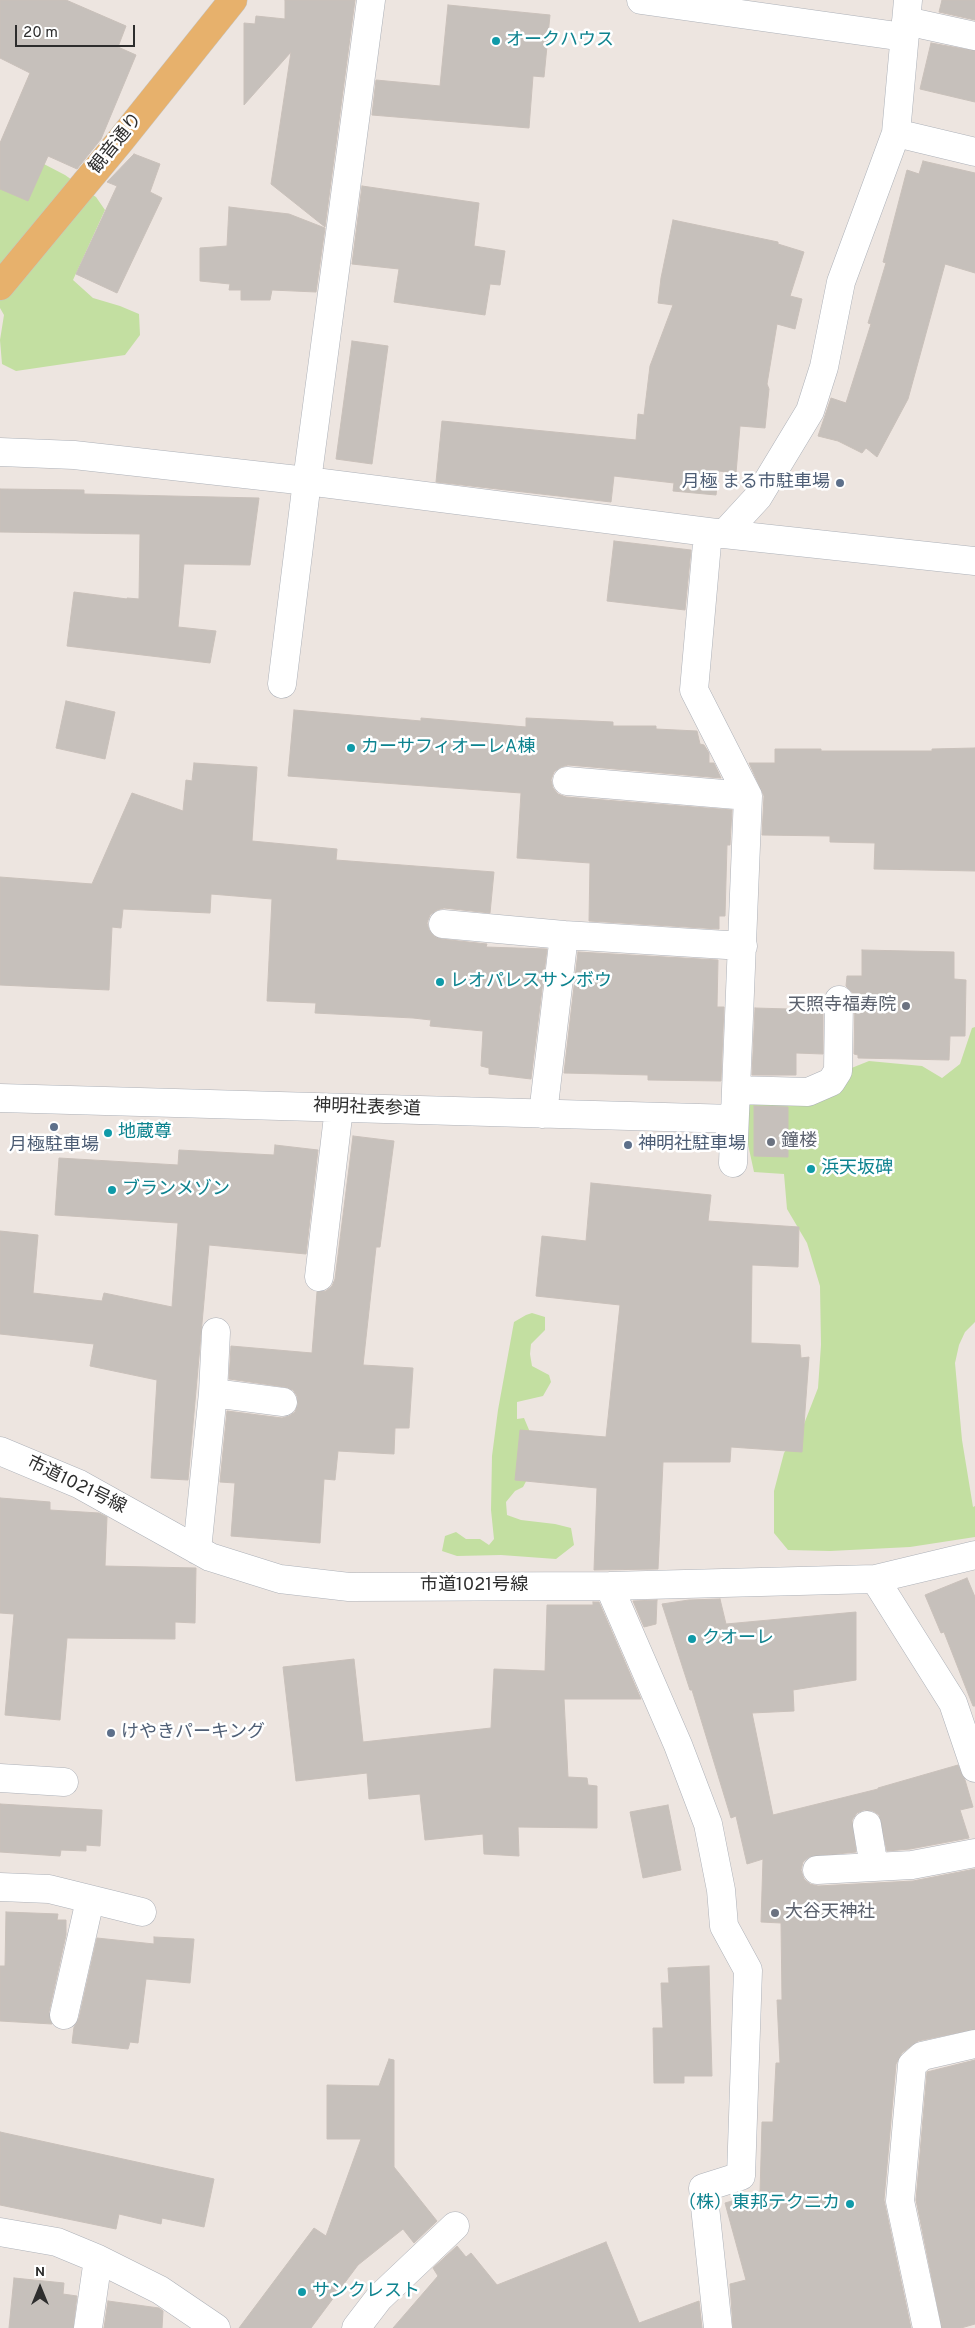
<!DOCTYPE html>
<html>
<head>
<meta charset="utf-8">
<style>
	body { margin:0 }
	#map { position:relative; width:975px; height:2328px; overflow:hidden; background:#ede5e0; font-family:Overpass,sans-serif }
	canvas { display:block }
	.north { position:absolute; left:15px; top:2263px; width:50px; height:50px; -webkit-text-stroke:4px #fff; paint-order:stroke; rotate:0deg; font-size:14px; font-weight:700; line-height:20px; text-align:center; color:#2d2d2d }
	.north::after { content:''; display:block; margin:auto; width:18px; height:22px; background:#2d2d2d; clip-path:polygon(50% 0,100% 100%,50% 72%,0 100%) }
	.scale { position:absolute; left:15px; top:25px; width:120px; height:22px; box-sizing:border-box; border:2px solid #2d2d2d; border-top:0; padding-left:6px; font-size:15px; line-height:18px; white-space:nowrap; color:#2d2d2d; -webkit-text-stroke:4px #fff; paint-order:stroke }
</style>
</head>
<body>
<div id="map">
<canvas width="975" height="2328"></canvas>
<div class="north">N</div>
<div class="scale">20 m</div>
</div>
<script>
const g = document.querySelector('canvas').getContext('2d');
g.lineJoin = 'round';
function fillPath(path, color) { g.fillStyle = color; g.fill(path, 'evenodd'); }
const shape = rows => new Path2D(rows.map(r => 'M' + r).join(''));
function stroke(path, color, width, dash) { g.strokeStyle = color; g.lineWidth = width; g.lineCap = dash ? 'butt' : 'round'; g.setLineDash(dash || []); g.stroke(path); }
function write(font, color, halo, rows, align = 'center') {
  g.font = font + ' Overpass,"Noto Sans JP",sans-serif'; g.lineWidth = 5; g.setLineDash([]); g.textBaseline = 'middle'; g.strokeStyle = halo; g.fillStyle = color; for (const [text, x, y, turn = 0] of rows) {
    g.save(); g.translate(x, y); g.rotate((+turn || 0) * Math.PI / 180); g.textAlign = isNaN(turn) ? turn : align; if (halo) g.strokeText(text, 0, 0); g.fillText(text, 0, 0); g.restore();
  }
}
fillPath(shape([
	[40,162,65,175,96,197,105,210,73,280,93,298,120,306,139,314,140,335,125,355,16,371,2,364,0,340,4,315,0,308,0,179],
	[975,1027,975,1322,965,1332,959,1345,955,1363,962,1440,973,1507,975,1506,975,1537,910,1547,830,1551,788,1550,774,1533,774,1491,784,1453,804,1424,818,1388,821,1345,820,1286,807,1243,787,1209,784,1174,754,1172,743,1121,744,1105,786,1105,844,1071,869,1061,922,1066,942,1078,960,1064,972,1028],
	[532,1313,545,1317,545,1330,531,1344,530,1354,532,1366,549,1375,551,1382,543,1396,517,1402,517,1419,524,1418,532,1437,530,1474,523,1487,515,1491,506,1502,507,1515,521,1520,555,1524,571,1528,574,1545,556,1559,501,1555,457,1556,442,1551,445,1536,456,1532,466,1539,480,1539,489,1545,494,1539,491,1510,492,1456,498,1410,514,1322,526,1315]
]), '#c3dfa1');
const building = shape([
	[0,0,66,0,126,26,118,47,136,55,101,139,77,169,48,156,28,201,0,189,0,143,30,73,0,58,0,0],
	[285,0,355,0,325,227,271,184,291,52,244,105,244,23,255,24,256,16,285,19,285,0],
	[942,0,975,0,975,20,939,12,942,0],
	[448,5,550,15,544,77,533,76,529,128,372,115,376,80,440,86,448,5],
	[931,43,975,51,975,102,920,89,931,43],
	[134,154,160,164,150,192,162,198,117,293,76,274,117,186,107,182,134,154],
	[923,161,975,173,975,273,945,264,908,399,877,457,866,448,862,453,838,441,818,436,831,398,846,403,871,324,868,323,886,263,883,262,907,170,919,174,923,161],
	[362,186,479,203,474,246,505,251,500,285,490,284,485,315,394,302,399,269,352,264,362,186],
	[229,207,289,214,325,228,316,292,272,290,270,300,241,300,241,290,229,290,230,284,200,281,200,248,227,246,229,207],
	[673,220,778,242,778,244,804,252,790,296,802,299,795,329,777,324,767,384,769,389,765,428,740,426,736,473,719,471,716,495,673,491,674,483,614,476,611,502,436,482,442,421,636,440,638,414,644,415,650,366,673,305,658,303,661,278,673,220],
	[352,341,388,346,372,464,336,459,352,341],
	[0,489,84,490,84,494,259,498,250,565,184,564,178,627,216,631,210,663,67,646,74,592,127,599,127,598,139,599,140,534,0,532,0,489],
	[614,541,691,550,685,610,607,601,614,541],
	[66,701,115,712,105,759,56,748,66,701],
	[294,710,421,721,421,718,526,727,526,718,613,722,613,726,656,726,656,729,697,731,700,744,704,745,709,753,709,763,714,763,721,778,568,765,561,767,554,772,551,780,553,788,558,794,566,797,732,810,730,845,727,845,725,916,719,916,719,929,589,921,590,863,517,858,521,793,288,776,294,710],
	[975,748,975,871,874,869,875,843,830,842,830,836,762,835,764,796,749,763,775,763,775,749,821,749,821,751,932,751,932,749,975,748],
	[194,763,257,767,252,841,337,849,336,860,494,872,490,913,444,908,437,910,430,915,427,923,429,930,434,936,441,939,487,944,486,947,547,949,531,1079,489,1074,489,1068,481,1066,483,1031,430,1026,431,1020,413,1018,315,1013,316,1003,267,1001,272,899,211,894,210,913,123,909,121,928,112,927,109,990,0,985,0,877,92,884,132,793,183,811,186,780,192,781,194,763],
	[862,950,954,952,954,979,966,980,965,1036,950,1036,949,1060,858,1058,858,1055,854,1054,855,1000,852,992,846,986,847,976,862,976,862,950],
	[578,952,718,960,717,1007,724,1007,721,1081,648,1080,648,1075,564,1073,578,952],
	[755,1008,823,1010,823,1054,796,1053,796,1075,752,1075,755,1008],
	[754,1106,788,1107,788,1157,754,1156,754,1106],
	[353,1136,394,1141,380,1247,376,1247,363,1365,413,1368,409,1428,395,1428,394,1454,338,1451,335,1480,324,1479,320,1543,231,1536,235,1483,220,1482,227,1411,282,1418,289,1416,295,1412,298,1404,297,1396,293,1390,285,1387,229,1379,231,1346,312,1353,317,1292,326,1291,332,1286,335,1279,353,1136],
	[275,1145,318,1150,306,1254,209,1245,188,1480,151,1478,157,1380,90,1366,94,1344,0,1334,0,1231,38,1235,33,1293,102,1301,104,1293,172,1307,178,1223,55,1215,59,1158,178,1165,179,1150,274,1155,275,1145],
	[591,1183,711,1195,708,1221,799,1227,798,1267,752,1265,751,1343,800,1345,801,1358,809,1357,802,1452,731,1447,730,1462,663,1462,658,1569,594,1570,597,1488,515,1480,520,1430,606,1437,620,1305,536,1296,542,1236,586,1241,591,1183],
	[0,1498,50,1502,50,1510,99,1513,107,1517,105,1566,196,1568,195,1623,175,1622,175,1639,67,1638,60,1720,5,1715,14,1614,0,1613,0,1498],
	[967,1578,975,1597,975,1706,973,1706,944,1632,941,1633,925,1595,967,1578],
	[720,1599,726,1624,856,1612,856,1680,793,1690,794,1711,752,1713,773,1815,878,1789,878,1788,958,1765,965,1780,973,1807,960,1810,969,1838,910,1849,887,1851,879,1815,873,1811,864,1810,857,1813,852,1820,856,1852,809,1857,803,1862,801,1870,804,1879,810,1884,818,1886,913,1881,975,1869,975,2029,918,2041,902,2053,896,2064,884,2200,911,2328,733,2328,730,2284,746,2280,725,2203,760,2193,762,2122,773,2122,776,2063,780,2063,777,2000,782,2000,781,1923,761,1922,763,1859,747,1864,736,1816,731,1818,692,1690,690,1690,662,1604,689,1600,720,1599],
	[657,1600,656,1624,644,1627,633,1601,657,1600],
	[593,1602,599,1602,641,1699,564,1699,568,1777,587,1778,588,1785,597,1786,597,1828,518,1827,519,1856,484,1854,483,1834,425,1840,420,1794,369,1799,367,1773,296,1781,283,1667,354,1659,363,1742,491,1728,494,1669,545,1671,547,1605,593,1605,593,1602],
	[0,1804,102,1810,100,1846,86,1845,86,1851,61,1850,60,1856,0,1852,0,1804],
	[668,1805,681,1870,643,1878,630,1812,668,1805],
	[6,1912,58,1914,57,1920,66,1920,66,1935,49,2012,52,2024,0,2021,0,1966,5,1966,6,1912],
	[154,1937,194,1939,190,1983,146,1979,138,2043,130,2042,128,2049,72,2043,74,2027,79,2018,97,1938,154,1944,154,1937],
	[709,1966,712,2076,684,2076,684,2083,654,2083,653,2028,663,2028,661,1983,669,1983,668,1968,709,1966],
	[389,2059,394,2060,394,2167,437,2221,414,2243,403,2229,358,2265,311,2328,239,2328,314,2228,326,2236,361,2139,327,2139,327,2085,379,2086,389,2059],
	[975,2060,975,2324,961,2328,942,2328,916,2200,927,2072,975,2060],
	[0,2132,214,2179,204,2227,162,2218,161,2224,119,2214,116,2229,0,2205,0,2132],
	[606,2242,639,2323,699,2301,702,2328,393,2328,438,2276,433,2268,457,2246,466,2257,471,2253,497,2285,606,2242],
	[14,2278,64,2283,63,2294,77,2296,73,2328,9,2328,14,2278],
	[108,2301,159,2308,163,2311,162,2328,104,2328,108,2301]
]);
fillPath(building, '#c6c0bb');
stroke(building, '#c9c0ba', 1);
const minor = shape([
	[641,0,904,37],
	[906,21,975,36],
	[896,133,975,152],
	[0,452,74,455,307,481,724,534,975,561],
	[708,532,694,690,748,796,733,1163],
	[724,534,758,497,810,411,824,367,841,282,896,133,908,0],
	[282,684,307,481,371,0],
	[567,781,748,796],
	[443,924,564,935],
	[736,1090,808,1092,831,1082,838,1071,839,1000],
	[0,1098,734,1119],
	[543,1114,564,935,743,946],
	[319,1277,339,1108],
	[213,1393,283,1402],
	[0,1451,79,1484,210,1557,280,1579,349,1587,609,1586,875,1579,975,1555],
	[197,1550,213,1393,216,1332],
	[875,1579,953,1703,975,1768],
	[609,1586,678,1745,708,1824,721,1890,724,1926,748,1970,741,2176,703,2188,718,2328],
	[0,1778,64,1782],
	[867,1825,874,1867],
	[817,1870,912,1865,975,1853],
	[0,1887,49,1889,142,1912],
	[64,2015,90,1900],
	[0,2232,57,2242,98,2259,160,2290,216,2328],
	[88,2328,98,2259],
	[356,2328,379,2298,455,2226],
	[927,2328,900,2201,912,2065,922,2056,975,2044]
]);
const major = shape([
	[0,286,121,140,233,0]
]);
stroke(minor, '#adb1b8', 29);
stroke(major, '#c4c4c4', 29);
stroke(minor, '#fff', 28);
stroke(major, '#e7b16c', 28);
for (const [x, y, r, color] of [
	[496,41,5,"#0f9aa8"],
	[840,483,5,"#5c6f8a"],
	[351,748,5,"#0f9aa8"],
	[440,982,5,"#0f9aa8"],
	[906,1006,5,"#6b7280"],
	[54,1127,5,"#5c6f8a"],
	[108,1133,5,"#0f9aa8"],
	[771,1142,5,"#6b7280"],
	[628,1145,5,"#5c6f8a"],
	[811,1169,5,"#0f9aa8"],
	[112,1190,5,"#0f9aa8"],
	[692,1639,5,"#0f9aa8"],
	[111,1733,5,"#5c6f8a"],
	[775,1913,5,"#6b7280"],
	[850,2204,5,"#0f9aa8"],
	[302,2292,5,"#0f9aa8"]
]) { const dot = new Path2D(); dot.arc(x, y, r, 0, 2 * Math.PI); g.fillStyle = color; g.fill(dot); stroke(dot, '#fff', 2); }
write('18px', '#0d838f', '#fff', [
	["オークハウス",506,41],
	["カーサフィオーレA棟",361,748],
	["レオパレスサンボウ",450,982],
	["地蔵尊",118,1133],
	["浜天坂碑",821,1169],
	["ブランメゾン",122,1190],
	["クオーレ",702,1639],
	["（株）東邦テクニカ",840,2204,"right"],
	["サンクレスト",312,2292]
], 'left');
write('18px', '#2d2d2d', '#fff', [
	["観音通り",117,144,-51],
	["神明社表参道",367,1109,2],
	["市道1021号線",76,1486,26],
	["市道1021号線",474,1586]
]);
write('18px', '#4e5e75', '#fff', [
	["月極 まる市駐車場",830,483,"right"],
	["神明社駐車場",638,1145],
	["月極駐車場",54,1146,"center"],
	["けやきパーキング",121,1733]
], 'left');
write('18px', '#5b616d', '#fff', [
	["天照寺福寿院",896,1006,"right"],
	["鐘楼",781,1142],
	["大谷天神社",785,1913]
], 'left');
</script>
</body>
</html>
